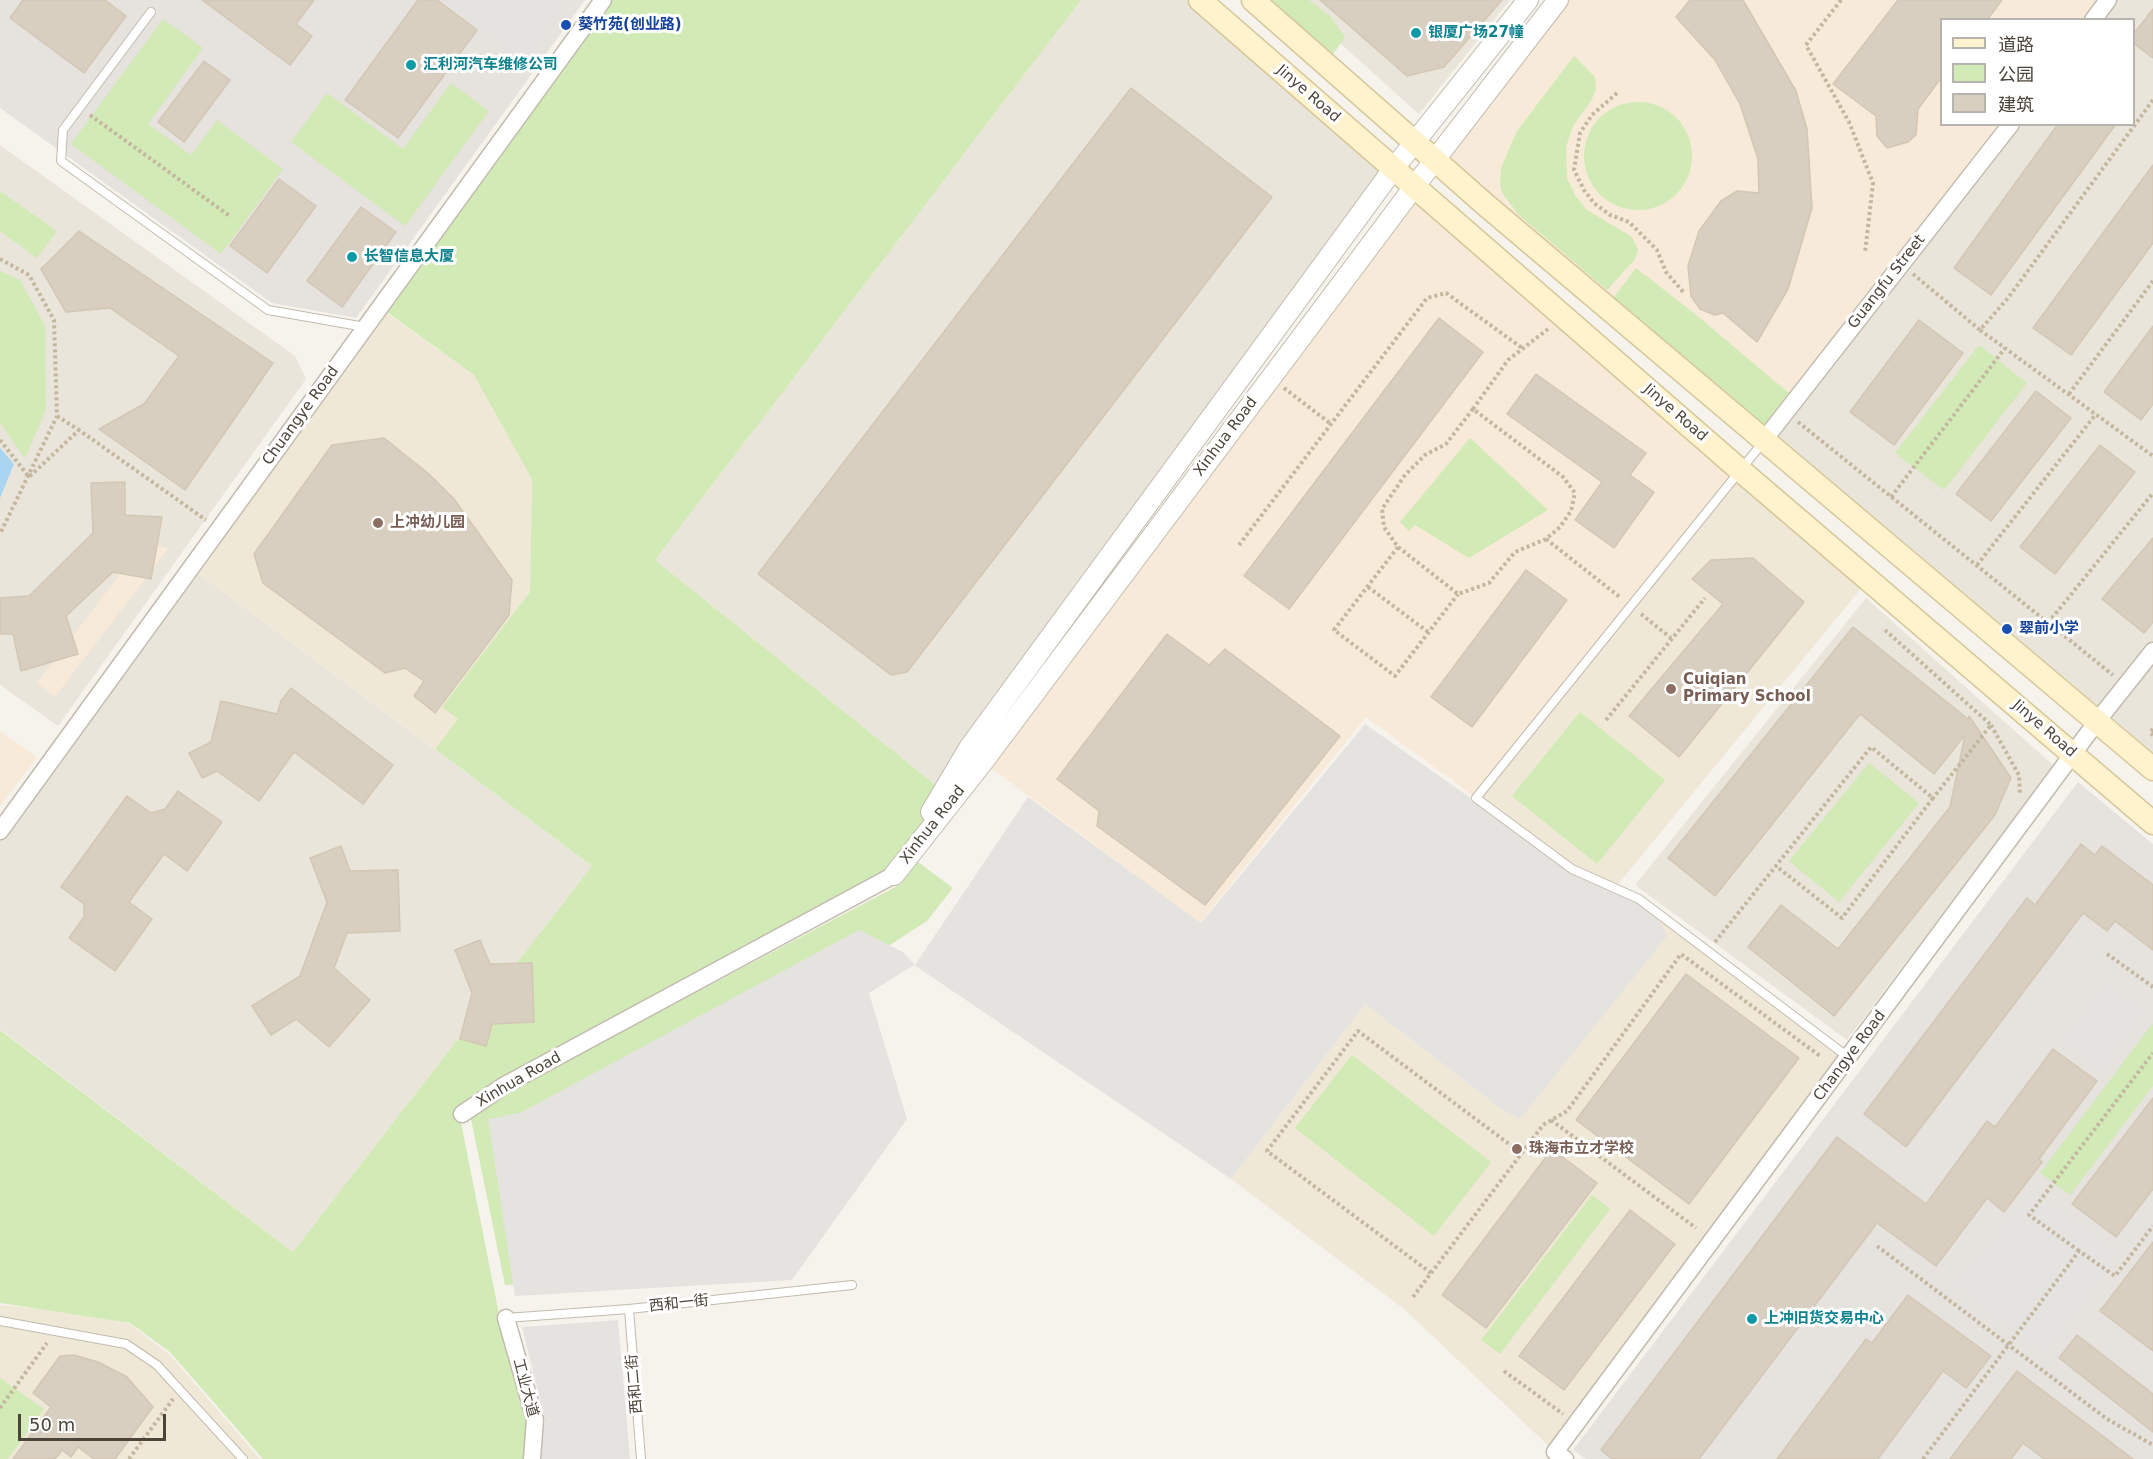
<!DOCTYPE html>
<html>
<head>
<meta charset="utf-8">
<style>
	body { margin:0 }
	#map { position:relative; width:2153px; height:1459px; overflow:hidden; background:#f6f3ec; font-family:"DejaVu Sans","Noto Sans SC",sans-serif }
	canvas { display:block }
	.legend { position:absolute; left:1940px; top:18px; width:195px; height:108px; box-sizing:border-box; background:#fff; border:2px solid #b7b4b0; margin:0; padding:8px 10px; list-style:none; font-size:18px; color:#4b4439 }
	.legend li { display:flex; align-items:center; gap:12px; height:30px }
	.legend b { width:30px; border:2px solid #b7b4b0 }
	.scale { position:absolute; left:18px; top:1414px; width:148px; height:27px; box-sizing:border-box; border:3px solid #4b4439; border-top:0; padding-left:8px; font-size:18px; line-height:21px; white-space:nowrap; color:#4b4439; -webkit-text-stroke:4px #fff; paint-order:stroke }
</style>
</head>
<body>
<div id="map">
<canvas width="2153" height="1459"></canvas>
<ul class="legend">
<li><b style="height:8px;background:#fff3cd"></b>道路</li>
<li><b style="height:16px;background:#d2eab5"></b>公园</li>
<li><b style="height:16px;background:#d8cfc1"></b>建筑</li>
</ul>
<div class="scale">50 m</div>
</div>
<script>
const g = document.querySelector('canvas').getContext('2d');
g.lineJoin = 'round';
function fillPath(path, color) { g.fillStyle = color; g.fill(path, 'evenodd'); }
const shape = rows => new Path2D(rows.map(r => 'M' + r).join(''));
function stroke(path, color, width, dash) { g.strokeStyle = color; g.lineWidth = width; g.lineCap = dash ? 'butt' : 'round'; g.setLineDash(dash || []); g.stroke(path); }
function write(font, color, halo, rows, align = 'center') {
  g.font = font + ' "DejaVu Sans","Noto Sans SC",sans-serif'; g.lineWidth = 6; g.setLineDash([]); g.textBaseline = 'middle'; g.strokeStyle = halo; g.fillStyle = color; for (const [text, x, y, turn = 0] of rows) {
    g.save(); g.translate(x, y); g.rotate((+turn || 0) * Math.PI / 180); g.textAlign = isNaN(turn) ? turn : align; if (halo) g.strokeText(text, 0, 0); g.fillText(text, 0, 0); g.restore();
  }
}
fillPath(shape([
	[1081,0,1199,0,1394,169,943,791,655,560],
	[1292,0,1510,0,1419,114],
	[2108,0,2153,0,2153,769,1764,440,2011,125,2134,124,2134,20,2093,19],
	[0,145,295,356,306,379,58,726,0,685],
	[191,568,592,866,293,1252,0,1029,0,832],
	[1866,598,2054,766,1847,1040,1635,885]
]), '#eae5da');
fillPath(shape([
	[1561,0,2106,0,2091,19,1942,20,1942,124,2009,125,1764,440,1436,160],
	[1414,187,1740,471,1475,797,1366,717,1200,923,983,762],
	[145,541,168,549,55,697,37,683],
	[0,731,37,757,0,806]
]), '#f7ead8');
fillPath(shape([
	[0,0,585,0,356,318,272,303,0,108],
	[2078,782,2153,844,2153,1459,1586,1459,1573,1450]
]), '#e6e2dd');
fillPath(shape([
	[380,308,474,375,532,478,530,592,443,706,458,719,435,749,191,568],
	[1740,471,1868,580,1615,888,1572,868,1476,798],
	[1639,899,1848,1058,1555,1452,1404,1309,1231,1179,1365,1004,1500,1108],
	[0,1305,77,1313,130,1324,170,1355,260,1459,0,1459]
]), '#efe8d6');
fillPath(shape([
	[604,0,1081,0,655,560,943,791,894,875,459,1113,500,1319,528,1419,525,1459,263,1459,170,1352,130,1323,0,1303,0,1030,293,1252,592,866,435,749,458,719,442,707,530,592,532,479,474,375,380,307],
	[1268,0,1309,0,1330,16,1345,37,1331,57],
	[163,19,203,48,148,124,191,155,217,120,283,169,221,254,71,144],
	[1574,56,1595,77,1596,89,1591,101,1573,126,1566,147,1567,178,1575,195,1587,210,1632,237,1638,250,1635,259,1607,290,1519,215,1502,193,1500,183,1501,168,1517,131],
	[451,83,489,111,405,226,291,142,327,93,403,149],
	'1584 156a54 54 0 1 1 108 0a54 54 0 1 1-108 0Z',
	[0,191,57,231,37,258,0,231],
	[1636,268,1694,313,1791,395,1761,428,1611,301],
	[0,271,20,280,45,326,46,409,25,458,0,423],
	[1979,345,2027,383,1944,490,1895,453],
	[1470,438,1548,510,1469,558,1415,525,1409,531,1400,522],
	[1580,712,1665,780,1597,864,1512,796],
	[1869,763,1919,803,1839,902,1789,861],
	[918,862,953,888,927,921,870,958,544,1282,505,1285,471,1119,506,1093,901,884],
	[2153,1023,2153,1086,2070,1195,2040,1173],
	[1352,1055,1491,1162,1434,1236,1295,1128],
	[1592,1195,1610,1209,1500,1354,1481,1340],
	[0,1378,44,1409,8,1459,0,1459]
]), '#d2eab5');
fillPath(shape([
	[442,0,569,0,524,61],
	[1365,724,1572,869,1639,899,1661,924,1667,936,1520,1119,1500,1108,1365,1004,1231,1179,914,965,869,993,907,1119,792,1280,515,1296,488,1119,520,1113,859,930,903,952,915,965,1028,797,1201,923],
	[2106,981,2147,1012,2102,1073,2061,1042],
	[2036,1190,2122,1253,2045,1356,1951,1284],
	[618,1320,630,1459,541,1459,545,1420,522,1327]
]), '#e5e3e0');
fillPath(shape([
	[0,448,14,464,0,498]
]), '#a9d4f2');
const building = shape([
	[23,0,105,0,126,16,84,73,10,18,23,0],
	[202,0,314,0,296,24,312,36,290,65,202,0],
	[418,0,437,0,477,30,398,138,345,100,418,0],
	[1320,0,1502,0,1444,67,1407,76,1320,0],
	[1690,0,1743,0,1796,91,1807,129,1812,208,1788,289,1757,342,1723,313,1715,315,1700,309,1691,296,1688,266,1699,231,1721,201,1737,191,1759,193,1758,159,1740,104,1715,60,1676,17,1690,0],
	[1898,0,2002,0,1987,20,1941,20,1941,78,1918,109,1916,135,1908,142,1887,148,1877,136,1876,116,1833,84,1898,0],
	[2153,9,2153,58,2133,43,2133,35,2153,9],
	[204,61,230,80,184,142,158,122,204,61],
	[1131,88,1272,197,907,672,891,675,758,574,1131,88],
	[2058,124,2116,124,1991,295,1954,268,2058,124],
	[2153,165,2153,243,2071,355,2033,328,2153,165],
	[279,179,316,206,267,273,230,246,279,179],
	[361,207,396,232,342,307,307,281,361,207],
	[79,231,273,363,185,490,99,429,144,404,179,356,110,308,66,312,41,269,79,231],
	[1439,318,1483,352,1289,609,1244,576,1439,318],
	[1919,320,1963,353,1894,445,1850,412,1919,320],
	[2153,326,2153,404,2141,420,2104,392,2153,326],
	[1536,374,1646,453,1630,475,1654,492,1614,548,1575,520,1602,482,1507,414,1536,374],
	[2036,391,2071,418,1991,521,1956,494,2036,391],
	[384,438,429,474,454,499,512,580,509,615,435,713,414,696,424,681,405,668,385,673,263,583,254,554,332,445,384,438],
	[2100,445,2135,472,2055,574,2020,547,2100,445],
	[125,482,125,515,162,517,151,579,113,572,66,616,78,654,21,671,13,634,0,634,0,598,29,596,93,533,91,483,125,482],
	[2153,538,2153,622,2144,633,2102,599,2153,538],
	[1753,558,1804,602,1679,757,1629,716,1723,604,1692,579,1711,560,1753,558],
	[1526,570,1567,600,1472,727,1431,697,1526,570],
	[1853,627,1968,719,1969,716,2011,778,1995,815,1834,1016,1748,947,1781,905,1838,949,1950,807,1965,735,1934,774,1860,714,1715,896,1668,858,1853,627],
	[1167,634,1209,665,1225,649,1340,736,1205,905,1097,826,1099,811,1057,779,1167,634],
	[291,688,393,765,363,804,294,752,259,801,217,771,202,778,189,753,211,742,221,701,277,714,281,701,291,688],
	[178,791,222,822,187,871,164,854,129,902,152,919,115,971,69,938,84,917,84,904,61,887,127,796,151,813,165,809,178,791],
	[2081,844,2095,855,2102,846,2153,885,2153,950,2115,921,2107,931,2083,913,1906,1147,1864,1114,2027,898,2035,905,2081,844],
	[341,846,350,871,398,870,400,931,347,933,334,968,370,1000,329,1047,296,1019,271,1035,252,1006,300,976,327,902,310,858,341,846],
	[480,940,490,964,532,963,534,1022,492,1024,486,1046,460,1039,472,993,455,950,480,940],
	[1686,974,1799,1058,1689,1204,1576,1120,1686,974],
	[2053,1049,2097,1081,2039,1159,2042,1162,2004,1212,1987,1198,1936,1266,1877,1223,1699,1459,1612,1459,1601,1450,1837,1137,1926,1204,1987,1121,1995,1127,2053,1049],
	[2153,1098,2153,1189,2116,1237,2072,1204,2153,1098],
	[1552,1149,1597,1183,1486,1328,1442,1295,1552,1149],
	[1630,1210,1675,1244,1564,1390,1519,1356,1630,1210],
	[2153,1242,2153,1351,2100,1311,2153,1242],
	[1908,1295,1991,1356,1966,1388,1943,1371,1878,1459,1777,1459,1866,1339,1872,1343,1908,1295],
	[2077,1335,2153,1394,2153,1432,2059,1358,2077,1335],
	[74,1355,98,1362,127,1377,153,1407,115,1459,94,1459,78,1447,71,1457,62,1450,55,1459,13,1459,51,1407,33,1393,60,1356,74,1355],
	[2017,1371,2133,1459,2044,1459,2023,1443,2011,1459,1950,1459,2017,1371]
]);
fillPath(building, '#d8cfc1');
stroke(building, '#d3c7b4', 1.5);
const service = shape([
	[151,12,63,130,61,161,268,310,365,327],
	[1764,441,1476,798,1572,869,1639,899,1848,1057],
	[629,1309,641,1459],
	[506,1318,629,1309,852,1285],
	[0,1321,126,1344,157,1365,243,1459]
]);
const minor = shape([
	[2093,20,2108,0],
	[1764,440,2011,124],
	[0,831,603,0],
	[462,1114,505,1085,894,875],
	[506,1318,535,1420,532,1459],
	[1565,1459,1555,1452,2098,720,2153,651]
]);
const tertiary = shape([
	[931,812,969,748,1394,168,1528,0],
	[894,875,983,762,1414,187,1558,0]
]);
const secondary = shape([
	[1200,0,1740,470,2153,823],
	[1253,0,1487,206,2153,769]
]);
stroke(service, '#c2bbae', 10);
stroke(minor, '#c2bbae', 19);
stroke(tertiary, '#c2bbae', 22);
stroke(secondary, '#d6c79b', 25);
stroke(shape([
	[1841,0,1806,45,1849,122,1873,183,1865,253],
	[1617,93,1592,115,1580,133,1574,170,1584,190,1594,203,1610,215,1629,222,1657,250,1666,272,1685,294],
	[2153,100,2008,298,1980,330,2153,456],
	[90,115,231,217],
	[0,259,29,275,54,320,57,416,0,534],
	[1913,274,1980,330],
	[1284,388,1331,424],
	[2069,394,2153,281],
	[1473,409,1446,444,1425,455,1405,475,1382,509,1384,527,1398,547,1458,594,1489,583,1515,552,1546,539,1560,527,1571,511,1575,493,1563,477,1473,409,1508,360,1548,329],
	[57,416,79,430],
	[1798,422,2113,675],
	[0,440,29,477,79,430,206,520],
	[1891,497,2005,348],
	[1546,539,1621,598],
	[1239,545,1427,298,1446,293,1522,348],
	[1398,547,1334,630,1395,676,1458,594],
	[1977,565,2096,414],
	[1368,587,1428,632],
	[1641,614,1671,638],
	[2048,623,2153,493],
	[1885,630,1991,725,1933,798],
	[1606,720,1705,598],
	[1991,725,2019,775,2020,795],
	[2153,729,2150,733,2153,735],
	[1715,942,1871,747,1933,798,1842,918,1776,866],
	[2107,954,2153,987],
	[1551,1120,1696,1228],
	[1877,1246,2107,1419,2153,1445],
	[2079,1251,2029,1215,2153,1053],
	[1431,1273,1267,1151,1358,1031,1521,1153],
	[1413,1297,1543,1125,1567,1111,1681,954,1820,1056],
	[1504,1371,1563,1414],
	[0,1408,47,1343],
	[129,1459,173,1399],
	[1923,1459,2079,1251,2115,1276,2153,1226]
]), '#c4b79f', 4, [3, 3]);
stroke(service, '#fff', 8);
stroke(minor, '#fff', 16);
stroke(tertiary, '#fff', 20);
stroke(secondary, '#fff3cd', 22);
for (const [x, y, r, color] of [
	[566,25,6,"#1a4fb4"],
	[1416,33,6,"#0f9aa8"],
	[411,65,6,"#0f9aa8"],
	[352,257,6,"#0f9aa8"],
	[378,523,6,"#8d6e63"],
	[2007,629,6,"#1a4fb4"],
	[1671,689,6,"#8d6e63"],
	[1517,1149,6,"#8d6e63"],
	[1752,1319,6,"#0f9aa8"]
]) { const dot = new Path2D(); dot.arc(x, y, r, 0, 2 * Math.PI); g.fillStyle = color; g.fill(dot); stroke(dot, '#fff', 2); }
write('bold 15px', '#164399', '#fff', [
	["葵竹苑(创业路)",578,25],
	["翠前小学",2019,629]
], 'left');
write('bold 15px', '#0d838f', '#fff', [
	["银厦广场27幢",1428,33],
	["汇利河汽车维修公司",423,65],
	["长智信息大厦",364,257],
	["上冲旧货交易中心",1764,1319]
], 'left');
write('15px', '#4b4439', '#fff', [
	["Jinye Road",1308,94,41],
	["Guangfu Street",1887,282,-52],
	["Jinye Road",1675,413,41],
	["Chuangye Road",301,416,-54],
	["Xinhua Road",1226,437,-53],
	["Jinye Road",2044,729,41],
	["Xinhua Road",933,825,-52],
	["Changye Road",1850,1056,-53],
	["Xinhua Road",519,1080,-30],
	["西和一街",679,1304,-6],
	["西和二街",635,1384,-95],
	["工业大道",525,1388,75]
]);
write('bold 15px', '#785e54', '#fff', [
	["上冲幼儿园",390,523],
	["Cuiqian",1683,680],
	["Primary School",1683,697],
	["珠海市立才学校",1529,1149]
], 'left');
</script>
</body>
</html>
